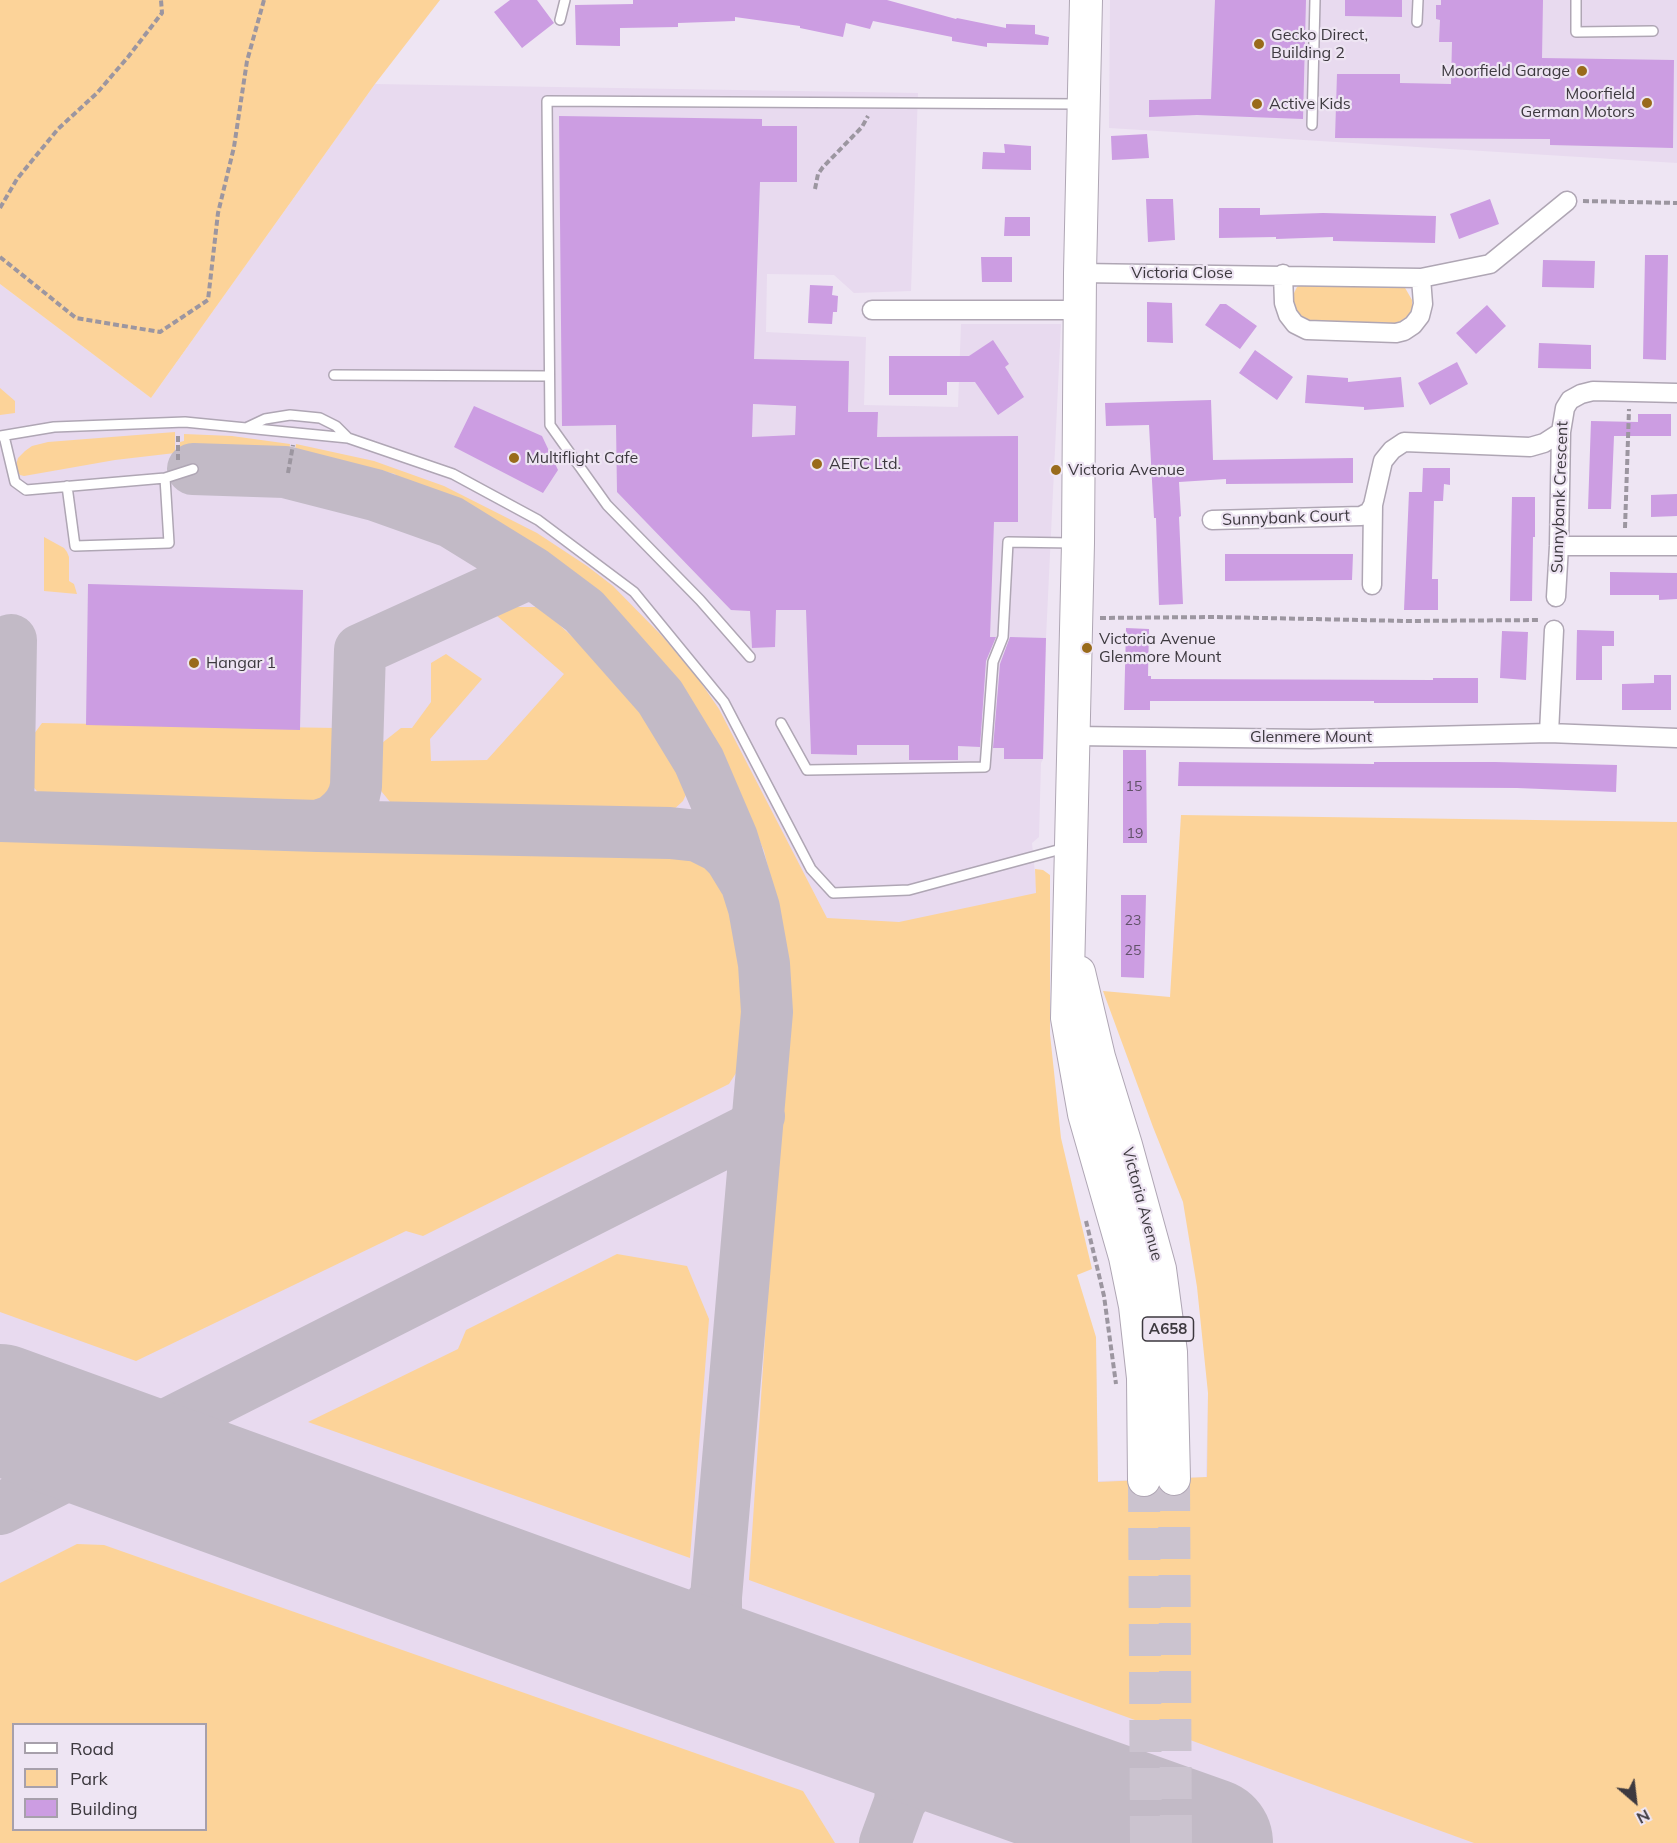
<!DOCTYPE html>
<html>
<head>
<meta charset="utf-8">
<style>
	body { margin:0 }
	#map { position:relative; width:1677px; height:1843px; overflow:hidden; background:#eee5f3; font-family:Mulish,sans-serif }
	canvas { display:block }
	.legend { position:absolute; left:12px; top:1723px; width:195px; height:108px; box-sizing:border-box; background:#eee5f3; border:2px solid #a7a0ab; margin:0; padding:8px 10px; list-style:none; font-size:18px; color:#3d393f }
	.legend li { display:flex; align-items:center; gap:12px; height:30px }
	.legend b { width:30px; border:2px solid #a7a0ab }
	.north { position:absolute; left:1605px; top:1771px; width:60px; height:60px; -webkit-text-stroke:4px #eee5f3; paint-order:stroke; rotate:152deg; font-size:16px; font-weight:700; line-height:24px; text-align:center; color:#3d393f }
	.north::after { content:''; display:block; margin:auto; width:21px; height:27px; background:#3d393f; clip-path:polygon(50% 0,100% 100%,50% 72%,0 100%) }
</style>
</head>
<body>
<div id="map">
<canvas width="1677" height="1843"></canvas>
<ul class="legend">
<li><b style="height:8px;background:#fff"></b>Road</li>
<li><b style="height:16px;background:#fcd399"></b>Park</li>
<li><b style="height:16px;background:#cc9de2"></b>Building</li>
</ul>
<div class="north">N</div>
</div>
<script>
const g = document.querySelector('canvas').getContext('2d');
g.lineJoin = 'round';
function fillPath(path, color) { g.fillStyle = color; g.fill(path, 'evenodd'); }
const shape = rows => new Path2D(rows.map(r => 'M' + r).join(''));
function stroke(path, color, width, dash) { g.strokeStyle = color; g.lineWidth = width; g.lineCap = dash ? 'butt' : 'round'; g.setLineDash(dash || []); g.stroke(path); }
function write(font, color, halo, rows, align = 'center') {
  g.font = font + ' Mulish,sans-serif'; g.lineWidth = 4.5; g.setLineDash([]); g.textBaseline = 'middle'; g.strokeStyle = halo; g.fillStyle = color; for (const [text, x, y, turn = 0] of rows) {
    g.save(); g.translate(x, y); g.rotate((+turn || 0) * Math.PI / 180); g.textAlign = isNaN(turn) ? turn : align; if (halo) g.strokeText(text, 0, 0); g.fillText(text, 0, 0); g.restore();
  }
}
fillPath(shape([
	[1110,0,1677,0,1677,163,1109,128],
	[375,84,918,93,911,291,854,293,834,275,767,274,766,332,866,337,864,405,958,407,961,324,1061,324,1046,638,1043,759,1041,763,1039,837,1032,843,1037,893,1028,1314,1096,1337,1098,1481,1206,1477,1208,1393,1677,1843,0,1843,0,284,151,398],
	[14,1724,206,1724,206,1830,14,1830]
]), '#e8daef');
fillPath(shape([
	[0,0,440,0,375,84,151,398,0,284],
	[1305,282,1404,286,1412,300,1412,308,1409,315,1395,325,1313,322,1298,314,1294,304,1293,295,1297,287],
	[0,388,15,401,15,413,0,415],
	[175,432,175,453,115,460,24,476,20,475,15,468,18,458,25,451,32,446,48,442],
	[184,434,232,436,290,444,288,459,234,453,179,453,180,442,184,441],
	[296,444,374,461,444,486,537,533,587,566,613,586,663,637,699,680,719,709,827,918,899,922,1036,893,1035,869,1043,870,1050,875,1050,1034,1061,1138,1092,1269,1077,1275,1096,1337,1098,1482,1207,1477,1208,1393,1197,1287,1183,1202,1153,1127,1103,991,1170,997,1181,815,1677,822,1677,1843,1474,1843,749,1580,786,1019,780,915,764,851,734,779,701,719,681,690,656,659,607,609,579,584,548,559,542,559,538,551,511,534,429,496,401,484,395,474,363,466,344,468,294,459],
	[44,537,64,548,67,552,69,557,69,581,74,584,77,594,44,591],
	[511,607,540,607,591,654,644,715,689,788,683,801,671,812,395,808,373,781,377,747,401,728,412,728,431,702,431,663,446,654,482,679,430,739,431,761,487,760,564,674,496,615],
	[42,723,336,728,343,751,343,773,331,791,313,803,288,805,59,799,40,795,27,779,23,758,26,745],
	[0,838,692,853,717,870,728,900,739,964,745,1059,729,1084,423,1236,406,1231,136,1361,0,1312],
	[617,1254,687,1266,709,1319,690,1558,308,1422,458,1349,466,1330],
	[77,1544,104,1545,803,1791,835,1843,0,1843,0,1583],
	[14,1724,206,1724,206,1830,14,1830]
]), '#fcd399');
stroke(shape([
	[193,469,285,472,375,495,451,522,532,572,584,611,660,697,699,761,732,838,754,908,764,964,767,1012,716,1597],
	[0,816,318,826,670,833,698,836,720,847,730,857,744,880],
	[8,816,11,640],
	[318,826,334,820,343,812,349,805,354,795,356,786,360,650,532,572],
	[19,1416,65,1428,98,1431,149,1426],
	[207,1437,207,1444,218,1474,229,1486,261,1504],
	[82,1475,123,1470,167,1474,209,1485],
	[0,1509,749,1130,759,1116],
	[598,1626,652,1636,672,1634,687,1629,699,1620,716,1597,716,1629,728,1656,740,1666,782,1692],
	[863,1720,885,1734,897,1754,902,1778,900,1802,916,1779,939,1765,965,1760,992,1766],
	[885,1843,900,1802]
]), '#c2bac6', 52);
stroke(shape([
	[0,1409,598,1626,1208,1843]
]), '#c2bac6', 130);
fillPath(shape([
	[510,0,537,0,554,23,522,48,494,12],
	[633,0,887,0,956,19,957,18,1006,28,1006,24,1035,25,1035,34,1049,37,1048,45,987,43,987,47,952,41,952,37,873,21,870,29,846,23,843,37,800,28,800,26,735,17,735,21,678,23,678,27,620,28,620,46,576,45,575,5,633,4],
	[1215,0,1306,0,1303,119,1197,115,1149,117,1149,100,1211,99],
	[1345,0,1402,0,1402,17,1345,16],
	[1441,0,1543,0,1542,58,1674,60,1673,148,1550,145,1550,139,1335,138,1337,74,1400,74,1400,83,1451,84,1452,42,1439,42,1440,20,1436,19,1436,5,1441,5],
	[559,116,762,119,762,126,797,126,797,182,760,182,754,359,849,361,848,412,878,412,877,437,1018,436,1018,522,994,522,990,637,996,637,986,661,980,747,958,746,958,760,909,760,909,745,857,745,857,755,811,754,806,610,776,610,775,647,752,648,750,611,731,610,617,492,616,425,562,426],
	[753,404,796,406,795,435,752,437],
	[1147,134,1149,158,1112,160,1111,136],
	[1004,144,1031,146,1031,170,982,169,983,152,1005,153],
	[1146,199,1173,199,1175,240,1148,242],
	[1490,199,1499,224,1459,239,1450,214],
	[1219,208,1260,208,1260,215,1323,213,1436,216,1435,243,1333,241,1333,237,1276,239,1276,237,1219,238],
	[1005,217,1030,217,1030,236,1004,236],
	[1645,255,1668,255,1666,360,1643,359],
	[981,257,1012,257,1012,282,982,282],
	[1543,260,1595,261,1594,288,1542,287],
	[810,285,833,286,832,295,838,296,837,312,833,312,832,324,808,323],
	[1147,302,1172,303,1173,343,1147,342],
	[1220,304,1226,304,1257,326,1240,349,1205,325],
	[1487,305,1506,326,1476,354,1456,333],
	[993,340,1009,364,1005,367,1024,397,998,415,975,382,947,382,947,395,889,395,889,356,969,356],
	[1539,343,1591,345,1591,369,1538,368],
	[1255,350,1293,377,1277,400,1239,373],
	[1457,362,1468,384,1430,405,1418,383],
	[1307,375,1348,378,1348,382,1401,377,1404,407,1364,410,1364,407,1305,403],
	[1211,400,1213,460,1353,458,1353,483,1226,484,1226,479,1179,482,1181,516,1179,517,1183,604,1159,605,1156,518,1154,518,1149,425,1106,426,1105,403],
	[474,406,542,436,558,470,543,493,454,447],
	[1638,414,1671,414,1671,436,1614,436,1611,509,1588,509,1591,421,1638,422],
	[1423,468,1450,468,1450,485,1444,484,1443,501,1434,501,1432,579,1438,579,1438,610,1404,610,1409,492,1422,492],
	[1677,494,1677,516,1651,517,1651,495],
	[1512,497,1535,497,1535,537,1533,537,1532,601,1510,601],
	[1225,554,1353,554,1352,580,1225,581],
	[1610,572,1677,573,1677,599,1659,600,1659,595,1610,595],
	[88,584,303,590,300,730,86,725],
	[1126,628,1149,629,1148,676,1151,676,1151,679,1433,680,1433,678,1478,678,1478,703,1374,703,1374,701,1150,701,1150,710,1124,710],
	[1577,630,1614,631,1614,646,1602,646,1602,680,1576,680],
	[1502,631,1528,632,1526,680,1500,678],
	[1010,637,1046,638,1043,759,1004,759,1004,748,993,748,1000,664],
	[1654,675,1671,675,1671,710,1622,710,1622,684,1654,683],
	[1123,750,1146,750,1147,843,1123,843],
	[1179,762,1374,764,1374,762,1495,762,1617,765,1616,792,1517,788,1178,786],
	[1121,895,1146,895,1144,978,1121,977]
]), '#cc9de2');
stroke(shape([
	[1174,1479,1176,1843],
	[1144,1480,1146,1843]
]), '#cbc3cf', 32, [32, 16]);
const service = shape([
	[1576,0,1576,32,1653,31],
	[560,20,565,0],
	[1417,22,1418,0],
	[1312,125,1315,0],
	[334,375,549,376],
	[248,427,265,419,290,415,320,418,336,426,348,438],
	[0,436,54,427,185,422,348,438,453,474,538,520,634,592,724,702,811,869,833,893,909,890,1065,848],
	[4,436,15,482,26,490,165,478,169,543,75,546,67,486],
	[165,478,193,469],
	[750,657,700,600,607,505,550,425,547,101,1080,104],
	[781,723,807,770,985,767,993,662,1003,637,1008,542,1072,543]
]);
const minor = shape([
	[1080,273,1421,278,1490,264,1567,201],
	[1283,274,1284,303,1288,315,1295,324,1307,330,1396,333,1404,331,1413,325,1420,316,1423,304,1421,278],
	[872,310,1080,310],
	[1212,520,1361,516,1369,512,1373,505,1383,461,1392,450,1404,442,1530,447,1544,443,1561,432],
	[1559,546,1677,546],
	[1372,585,1373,505],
	[1556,597,1559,546,1561,432,1565,408,1570,400,1581,394,1593,391,1677,393],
	[1549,733,1554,630],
	[1074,736,1311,739,1549,733,1677,738]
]);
const trunk = shape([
	[1086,0,1080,273,1078,543,1067,1018,1084,1114,1125,1257,1135,1306,1143,1378,1144,1480],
	[1079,972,1099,1057,1126,1145,1160,1269,1171,1352,1174,1479]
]);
stroke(service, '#afa6b4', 12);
stroke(minor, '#afa6b4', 21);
stroke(trunk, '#afa6b4', 34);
stroke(shape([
	[815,189,818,174,823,167,862,127,868,116],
	[1583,201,1677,203],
	[0,208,17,179,58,129,97,93,128,57,162,13,161,0],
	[0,257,76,318,160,332,208,300,218,213,234,147,247,61,264,0],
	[178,436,178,461],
	[288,473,293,445],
	[1625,528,1629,409],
	[1100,618,1214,617,1407,621,1540,620],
	[1086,1221,1104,1296,1116,1384]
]), '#9c96a0', 4, [6, 3]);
stroke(service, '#fff', 9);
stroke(minor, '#fff', 18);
stroke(trunk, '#fff', 32);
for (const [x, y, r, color] of [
	[1259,44,6,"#996b1b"],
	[1582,71,6,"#996b1b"],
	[1647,103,6,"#996b1b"],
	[1257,104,6,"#996b1b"],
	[514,458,6,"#996b1b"],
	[817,464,6,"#996b1b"],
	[1056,470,6,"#996b1b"],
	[1087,648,6,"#996b1b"],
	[194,663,6,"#996b1b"]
]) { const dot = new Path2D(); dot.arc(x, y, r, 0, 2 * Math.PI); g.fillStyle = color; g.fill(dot); stroke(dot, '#eee5f3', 2); }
write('14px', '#615268', null, [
	["15",1134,787],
	["19",1135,834],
	["23",1133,921],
	["25",1133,951]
]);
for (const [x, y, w] of [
	[1168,1329,51]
]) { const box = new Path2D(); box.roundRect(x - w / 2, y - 12, w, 24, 4.5); g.fillStyle = '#eee5f3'; g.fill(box); stroke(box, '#3d393f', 1.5); }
write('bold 15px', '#3d393f', null, [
	["A658",1168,1329]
]);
write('16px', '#3d393f', '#eee5f3', [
	["Gecko Direct,",1271,35],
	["Building 2",1271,53],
	["Moorfield Garage",1570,71,"right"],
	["Moorfield",1635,94,"right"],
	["German Motors",1635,112,"right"],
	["Active Kids",1269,104],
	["Multiflight Cafe",526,458],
	["AETC Ltd.",829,464],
	["Victoria Avenue",1068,470],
	["Victoria Avenue",1099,639],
	["Glenmore Mount",1099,657],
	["Hangar 1",206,663]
], 'left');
write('16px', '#3d393f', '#eee5f3', [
	["Victoria Close",1182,273],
	["Sunnybank Crescent",1560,497,-88],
	["Sunnybank Court",1286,518,-2],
	["Glenmere Mount",1311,737],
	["Victoria Avenue",1142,1204,75]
]);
</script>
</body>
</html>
